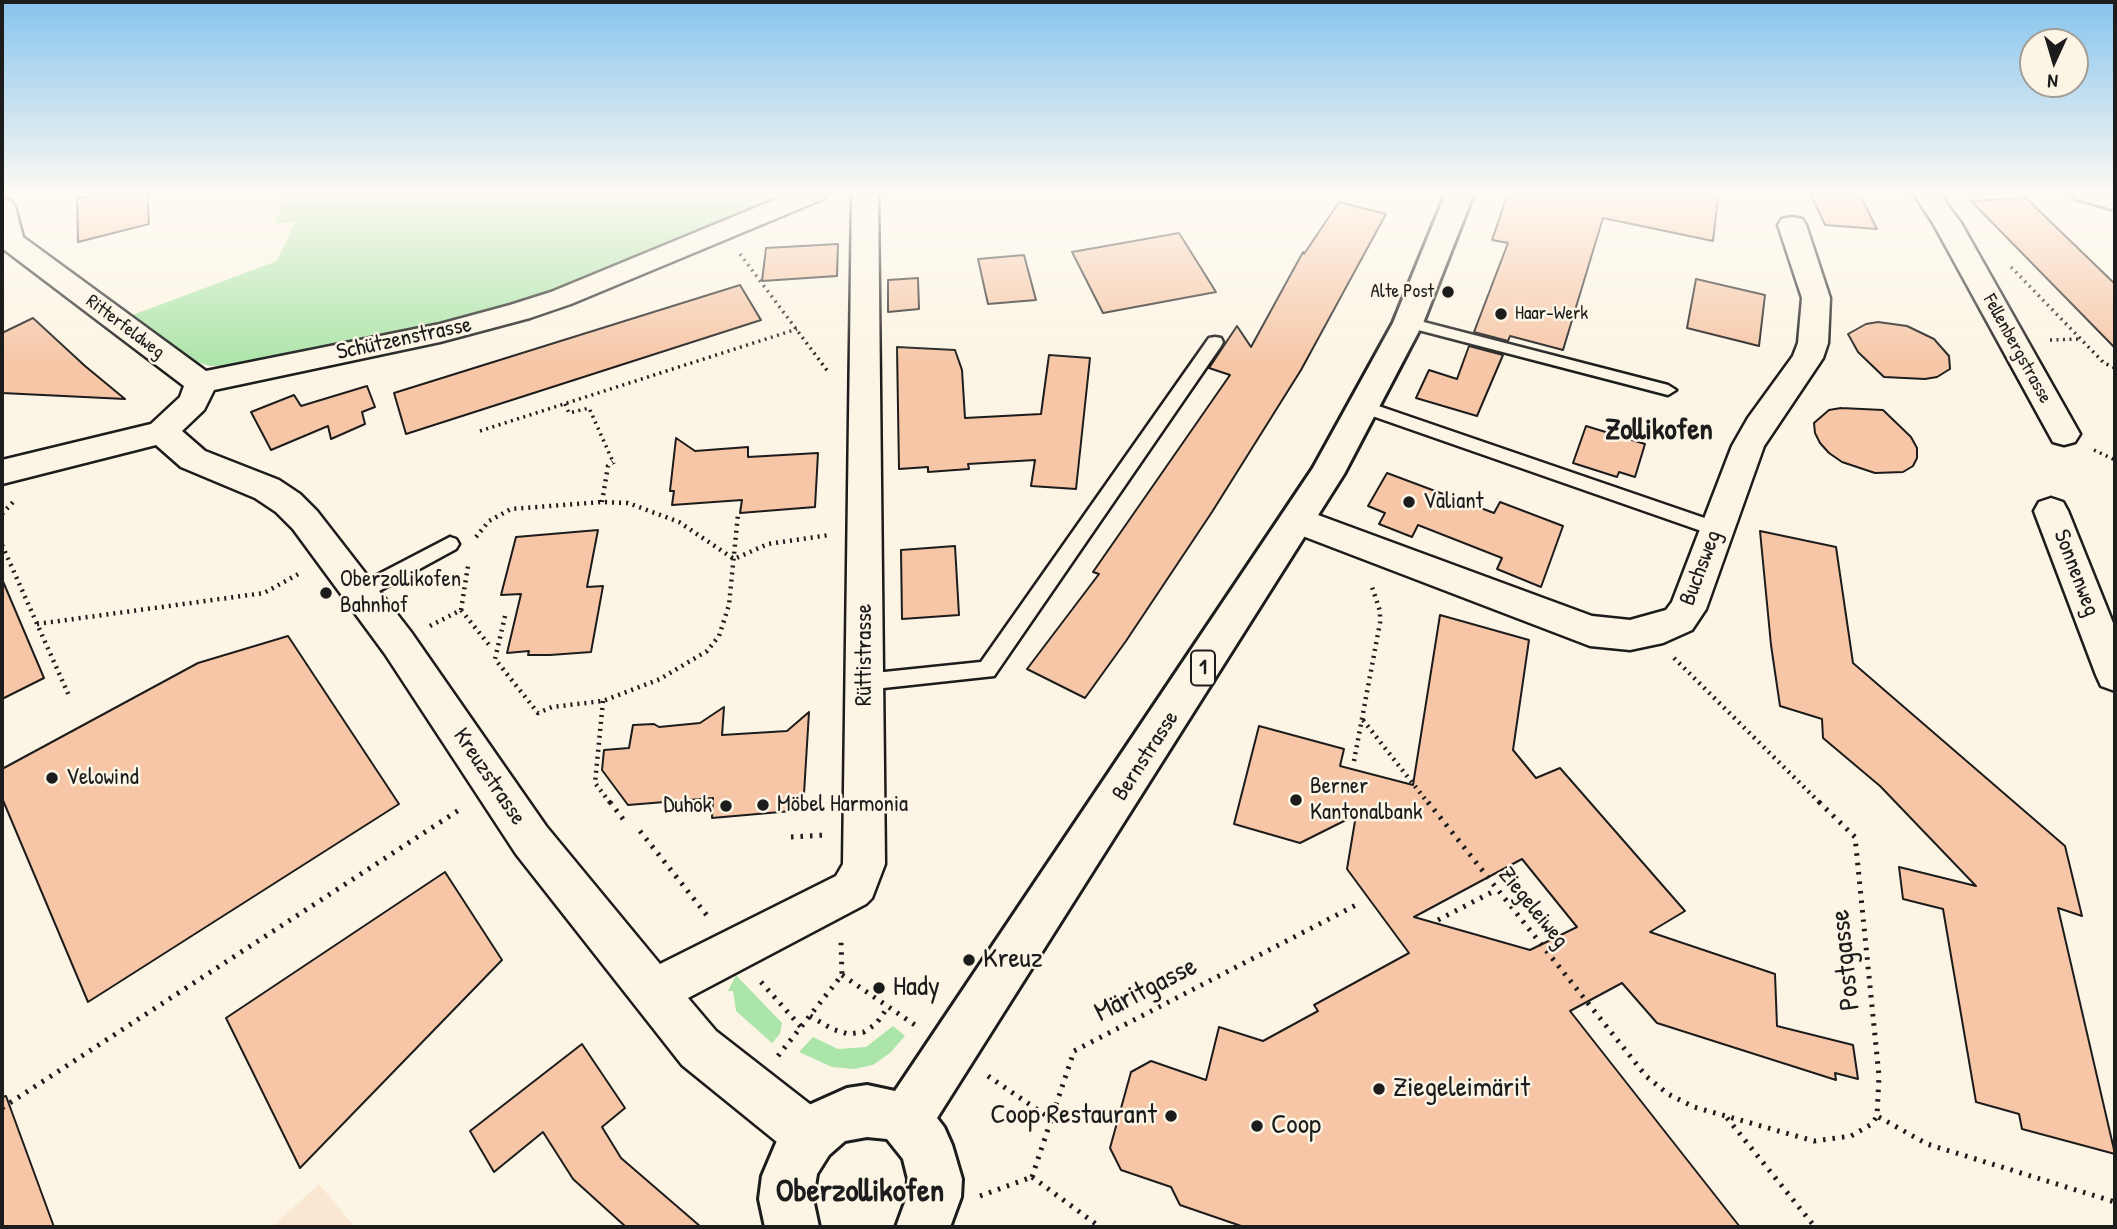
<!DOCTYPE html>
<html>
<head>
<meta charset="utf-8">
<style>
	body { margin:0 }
	#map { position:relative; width:2117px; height:1229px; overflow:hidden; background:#fcf5e5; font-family:"Patrick Hand",sans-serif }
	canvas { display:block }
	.frame { position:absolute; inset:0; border:4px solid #1c1c1c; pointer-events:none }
	.north { position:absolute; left:2019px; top:28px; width:70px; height:70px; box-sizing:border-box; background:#fcf5e5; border:2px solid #a29e95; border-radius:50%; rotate:184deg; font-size:19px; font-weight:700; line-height:28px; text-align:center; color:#1c1c1c }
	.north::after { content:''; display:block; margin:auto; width:24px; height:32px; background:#1c1c1c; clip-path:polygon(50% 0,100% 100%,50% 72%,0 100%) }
</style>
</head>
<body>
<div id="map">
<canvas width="2117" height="1229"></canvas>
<div class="frame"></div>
<div class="north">N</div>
</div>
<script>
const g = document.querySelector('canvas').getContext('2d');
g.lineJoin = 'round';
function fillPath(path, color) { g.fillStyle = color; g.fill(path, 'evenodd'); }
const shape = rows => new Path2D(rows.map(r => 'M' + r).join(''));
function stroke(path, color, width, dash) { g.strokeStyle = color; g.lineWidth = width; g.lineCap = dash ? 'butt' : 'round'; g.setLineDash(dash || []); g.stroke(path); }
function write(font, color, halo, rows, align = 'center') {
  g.font = font + ' "Patrick Hand",sans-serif'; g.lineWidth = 5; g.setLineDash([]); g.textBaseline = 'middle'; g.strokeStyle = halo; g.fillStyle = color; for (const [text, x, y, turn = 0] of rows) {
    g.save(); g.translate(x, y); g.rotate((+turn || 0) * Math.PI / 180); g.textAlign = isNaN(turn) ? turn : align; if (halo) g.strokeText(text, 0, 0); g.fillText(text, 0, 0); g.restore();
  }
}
fillPath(shape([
	[319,1184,355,1227,272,1227]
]), '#fae7d2');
fillPath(shape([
	[286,193,754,193,770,204,557,293,439,326,233,366,210,366,188,359,130,316,277,261,295,222,275,224],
	[736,975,782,1023,780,1034,772,1043,736,1011,733,991,728,991],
	[893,1026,905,1036,890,1053,873,1065,854,1069,832,1067,799,1052,813,1037,838,1049,866,1047]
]), '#ace5a9');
const building = shape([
	[105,193,147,193,149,224,78,242,77,199,105,193],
	[1508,193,1692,193,1718,198,1713,241,1603,218,1563,350,1510,336,1508,341,1474,332,1508,243,1492,240,1508,193],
	[1815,193,1859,193,1877,229,1825,225,1811,195,1816,195,1815,193],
	[2026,198,2115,284,2115,348,1971,201,2026,198],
	[1339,202,1386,214,1301,370,1212,512,1126,641,1085,698,1027,669,1099,574,1093,572,1230,375,1209,368,1237,326,1251,347,1303,252,1304,254,1339,202],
	[1179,233,1216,292,1103,313,1072,252,1179,233],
	[838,244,837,276,762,281,766,248,838,244],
	[1024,255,1036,300,988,304,978,259,1024,255],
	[918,278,919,309,888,312,888,280,918,278],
	[1696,279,1765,295,1759,346,1687,328,1696,279],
	[740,285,761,320,406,434,394,393,740,285],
	[33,318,85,366,125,399,2,393,2,333,33,318],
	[1878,322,1907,326,1934,339,1949,356,1950,369,1937,377,1925,379,1884,377,1858,352,1848,334,1866,324,1878,322],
	[1469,346,1503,355,1477,416,1416,398,1429,370,1457,379,1469,346],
	[897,347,955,350,962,370,965,418,1041,414,1049,355,1090,358,1076,489,1031,486,1035,460,968,464,969,469,928,472,928,467,899,469,897,347],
	[367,386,375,407,362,412,365,424,331,439,328,426,271,450,251,412,294,395,301,406,367,386],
	[1841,408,1883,410,1911,437,1917,448,1917,458,1913,466,1903,472,1875,473,1842,462,1829,453,1820,443,1815,433,1814,423,1829,410,1841,408],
	[1586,426,1645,444,1635,477,1619,472,1617,477,1573,463,1586,426],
	[676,438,695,451,748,447,748,457,818,453,815,507,740,513,742,500,672,505,674,491,670,491,676,438],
	[1387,473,1494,513,1500,502,1563,526,1541,587,1497,569,1502,558,1418,525,1412,537,1379,524,1385,513,1368,506,1387,473],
	[598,530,587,587,603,586,591,652,550,655,528,655,529,651,507,653,521,594,501,595,516,537,598,530],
	[1760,531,1836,547,1853,663,2065,846,2082,916,2058,908,2115,1154,2022,1129,2019,1114,1976,1102,1943,909,1903,899,1899,867,1976,886,1880,786,1823,738,1822,719,1780,706,1771,645,1760,531],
	[955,546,959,615,902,619,901,550,955,546],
	[2,579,44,678,2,699,2,579],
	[1440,615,1529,640,1513,750,1536,778,1560,768,1685,911,1650,932,1775,974,1777,1026,1853,1045,1858,1079,1835,1073,1836,1080,1657,1023,1622,983,1570,1011,1740,1227,1244,1227,1180,1205,1171,1187,1121,1170,1110,1148,1131,1072,1151,1061,1206,1080,1219,1027,1263,1041,1318,1011,1314,1005,1409,953,1347,869,1356,815,1300,843,1234,824,1259,726,1344,749,1340,766,1413,785,1440,615],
	[1522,859,1577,927,1530,950,1414,917,1522,859],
	[288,636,399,804,88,1002,2,798,2,769,198,663,288,636],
	[724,707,722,735,787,731,809,712,803,810,712,818,713,798,628,805,602,770,604,750,629,748,633,725,654,724,659,727,700,723,724,707],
	[445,872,502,960,300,1168,226,1018,445,872],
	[582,1044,625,1108,602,1127,621,1158,701,1227,626,1227,573,1179,543,1132,494,1172,470,1131,582,1044],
	[6,1096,54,1227,2,1227,2,1097,6,1096]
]);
fillPath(building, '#f6c6a6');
stroke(building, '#1c1c1c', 2);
const lane = shape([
	[1408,318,1668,385,1676,390,1668,395,1403,326,1400,323,1408,318],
	[1215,337,1221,338,1223,342,1221,346,994,676,865,690,858,688,855,682,858,676,865,674,981,662,1209,338,1215,337],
	[1364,401,1722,524,1725,529,1722,534,1710,534,1358,411,1356,407,1364,401],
	[450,537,456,539,459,544,456,549,368,597,361,599,354,597,352,592,354,587,450,537]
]);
const street = shape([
	[791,193,827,193,823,199,571,304,530,318,440,342,214,390,204,410,182,431,205,451,279,480,300,494,317,511,411,632,546,826,660,964,836,876,843,864,852,193,878,193,885,864,872,898,866,904,688,998,716,1031,829,1119,836,1137,829,1155,811,1162,793,1155,682,1065,516,854,385,654,293,529,276,512,255,498,181,467,156,445,2,484,2,460,151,424,180,397,184,386,2,248,2,199,11,201,15,207,23,237,206,371,440,324,510,305,551,292,791,193],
	[1913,193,1939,193,1961,223,2080,434,2075,442,2064,445,2053,442,1933,223,1913,193],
	[2072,193,2115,194,2115,210,2076,199,2072,193],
	[1792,217,1802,219,1806,225,1830,298,1828,343,1823,358,1764,446,1706,609,1692,630,1663,643,1630,650,1590,646,1287,530,1282,521,1287,512,1299,508,1592,616,1630,620,1666,610,1672,602,1732,446,1748,418,1793,356,1798,343,1802,298,1778,225,1782,219,1792,217],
	[2051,498,2063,502,2068,511,2115,628,2115,691,2101,686,2096,675,2034,511,2039,502,2051,498]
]);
const primary = shape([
	[1446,193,1474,193,1423,323,1344,474,937,1118,944,1127,952,1145,962,1179,961,1197,950,1227,896,1227,907,1197,908,1179,903,1159,887,1139,867,1137,845,1141,829,1155,817,1174,813,1199,819,1227,765,1227,759,1199,762,1176,779,1136,793,1119,809,1105,847,1088,867,1085,895,1091,1313,468,1393,323,1446,193]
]);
stroke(lane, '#1c1c1c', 5);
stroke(street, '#1c1c1c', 5);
stroke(primary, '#1c1c1c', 6);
stroke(shape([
	[740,254,829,373],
	[2011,267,2104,363,2115,368],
	[2050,340,2080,339],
	[565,404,569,413,589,408,614,464],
	[480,431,797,329],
	[2094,450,2115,460]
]), '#1c1c1c', 3.5, [2, 4.5]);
stroke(shape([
	[602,502,608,466,613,462],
	[2,514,13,502],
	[476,537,489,521,511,509,602,502,628,503,679,522,734,559,768,544,829,535],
	[2,545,70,698],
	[461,610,468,566],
	[505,616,495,659,538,713,552,707,603,701,660,679,707,651,719,636,729,605,738,514],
	[37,624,264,593,302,572],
	[430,626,461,610,490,646],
	[1674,658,1821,804],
	[603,701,595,783,611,804],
	[1363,720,1429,804],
	[1354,761,1380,623,1380,611,1371,584]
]), '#1c1c1c', 4.5, [2, 5]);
stroke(shape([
	[610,802,623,819],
	[1428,802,1646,1076,1668,1094,1694,1107,1814,1141,1851,1136,1872,1124,1877,1116],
	[1819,802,1855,837,1879,1076,1877,1116,1927,1144,2115,1202],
	[640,831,709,918],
	[791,837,825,835],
	[1438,920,1496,890],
	[842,975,915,1025],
	[761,982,801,1027],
	[810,1016,832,1029,848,1034,864,1032,876,1024,888,1007],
	[778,1056,842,975,841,940],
	[988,1076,1051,1119],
	[2,1108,462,808],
	[1727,1118,1815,1227],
	[1032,1177,1074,1051,1356,905],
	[1032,1177,1100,1227],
	[980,1196,1032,1177]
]), '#1c1c1c', 5, [2.5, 7]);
fillPath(lane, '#fcf5e5');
fillPath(street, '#fcf5e5');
fillPath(primary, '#fcf5e5');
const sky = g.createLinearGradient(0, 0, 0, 365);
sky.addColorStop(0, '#86c4ed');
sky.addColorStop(0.53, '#fefaf3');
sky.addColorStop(1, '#fefaf300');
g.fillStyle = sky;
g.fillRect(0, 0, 2117, 365);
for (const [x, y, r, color] of [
	[1448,292,7,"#1c1c1c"],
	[1501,314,7,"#1c1c1c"],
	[1409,502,7,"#1c1c1c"],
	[326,593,7,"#1c1c1c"],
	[52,778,7,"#1c1c1c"],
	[1296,800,7,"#1c1c1c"],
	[763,805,7,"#1c1c1c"],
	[726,806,7,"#1c1c1c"],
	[969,960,7,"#1c1c1c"],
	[879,988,7,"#1c1c1c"],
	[1379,1089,7,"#1c1c1c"],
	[1171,1116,7,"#1c1c1c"],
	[1257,1126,7,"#1c1c1c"]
]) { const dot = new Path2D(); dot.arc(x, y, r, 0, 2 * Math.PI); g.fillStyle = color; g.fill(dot); stroke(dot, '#fcf5e5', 2.5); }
write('19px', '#1c1c1c', '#fcf5e5', [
	["Alte Post",1434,292],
	["Haar-Werk",1515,314,"left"]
], 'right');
write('19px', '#1c1c1c', '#fcf5e5', [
	["Ritterfeldweg",125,327,37],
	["Fellenbergstrasse",2017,349,61]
]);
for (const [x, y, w] of [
	[1203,668,24]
]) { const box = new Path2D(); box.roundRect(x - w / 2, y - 17.5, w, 35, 5); g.fillStyle = '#fcf5e5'; g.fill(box); stroke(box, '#1c1c1c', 2); }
write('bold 21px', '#1c1c1c', null, [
	["1",1203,668]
]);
write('23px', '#1c1c1c', '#fcf5e5', [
	["Schützenstrasse",404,339,-12],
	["Buchsweg",1701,568,-69],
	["Sonnenweg",2076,573,69],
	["Rüttistrasse",865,655,-90],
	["Bernstrasse",1146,756,-57],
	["Kreuzstrasse",489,777,56],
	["Ziegeleiweg",1533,908,51]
]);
write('23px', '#1c1c1c', '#fcf5e5', [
	["Valiant",1423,502],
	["Oberzollikofen",340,580],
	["Bahnhof",340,606],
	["Velowind",66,778],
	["Berner",1310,787],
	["Kantonalbank",1310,813],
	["Möbel Harmonia",777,805],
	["Duhok",712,806,"right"]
], 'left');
write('28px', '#1c1c1c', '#fcf5e5', [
	["Kreuz",983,960],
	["Hady",893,988],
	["Ziegeleimärit",1393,1089],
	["Coop Restaurant",1157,1116,"right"],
	["Coop",1271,1126]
], 'left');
write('28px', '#1c1c1c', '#fcf5e5', [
	["Postgasse",1846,960,-96],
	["Märitgasse",1146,990,-27]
]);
write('bold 30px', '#1c1c1c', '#fcf5e5', [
	["Zollikofen",1659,431]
]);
write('bold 32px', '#1c1c1c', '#fcf5e5', [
	["Oberzollikofen",860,1192]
]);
</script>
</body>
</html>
